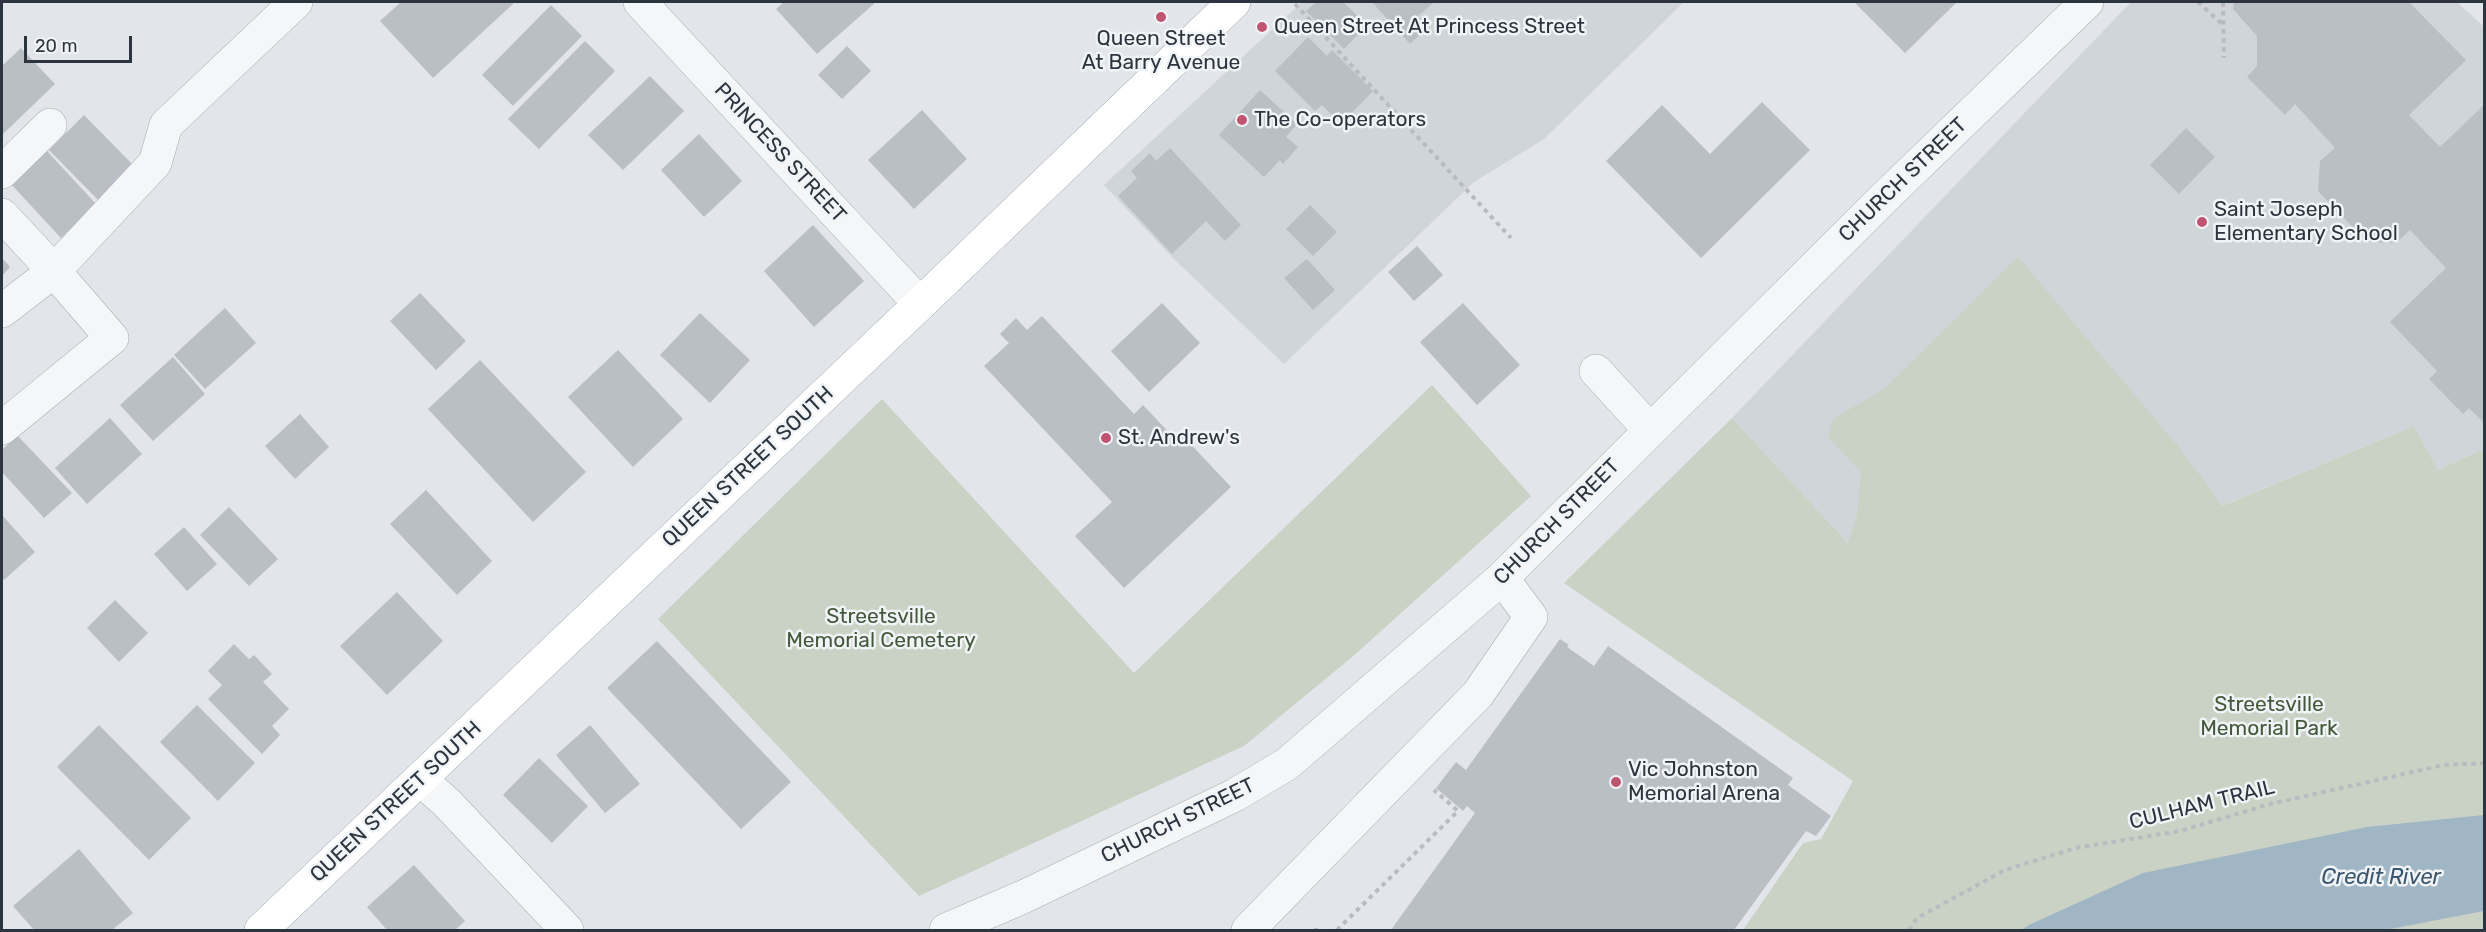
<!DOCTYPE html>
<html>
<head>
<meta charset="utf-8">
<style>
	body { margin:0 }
	#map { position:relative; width:2486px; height:932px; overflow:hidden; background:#e2e5e9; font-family:Rubik,sans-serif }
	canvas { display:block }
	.frame { position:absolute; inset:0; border:3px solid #2c353f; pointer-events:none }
	.scale { position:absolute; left:24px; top:36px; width:108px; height:27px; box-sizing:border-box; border:3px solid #2c353f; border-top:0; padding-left:8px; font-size:18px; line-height:21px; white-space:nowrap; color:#2c353f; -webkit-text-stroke:4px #f1f4f6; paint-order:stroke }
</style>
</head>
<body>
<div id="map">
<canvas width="2486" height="932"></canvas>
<div class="frame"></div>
<div class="scale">20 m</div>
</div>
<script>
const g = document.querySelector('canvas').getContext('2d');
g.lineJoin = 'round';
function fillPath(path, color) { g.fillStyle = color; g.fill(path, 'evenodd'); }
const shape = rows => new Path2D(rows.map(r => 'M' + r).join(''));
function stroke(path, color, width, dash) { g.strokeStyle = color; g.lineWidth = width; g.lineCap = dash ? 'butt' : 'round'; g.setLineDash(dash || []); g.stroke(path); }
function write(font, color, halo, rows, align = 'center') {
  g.font = font + ' Rubik,sans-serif'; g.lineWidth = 5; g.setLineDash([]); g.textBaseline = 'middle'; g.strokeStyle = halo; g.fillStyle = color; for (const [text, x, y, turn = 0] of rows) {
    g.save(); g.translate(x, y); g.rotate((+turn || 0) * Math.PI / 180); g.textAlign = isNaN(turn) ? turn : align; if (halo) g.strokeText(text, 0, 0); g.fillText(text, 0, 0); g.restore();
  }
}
fillPath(shape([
	[1302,2,1684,2,1544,139,1474,182,1284,364,1174,259,1104,185],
	[2131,2,2457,2,2484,27,2484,449,2438,470,2414,426,1927,628,1732,418]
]), '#d0d5da');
fillPath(shape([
	[2018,257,2183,452,2222,506,2414,426,2438,470,2484,449,2484,930,1743,930,1803,843,1821,839,1853,781,1564,583,1732,418,1848,543,1857,515,1861,472,1828,437,1833,419,1884,389],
	[1432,385,1531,496,1351,658,1244,746,919,896,658,619,882,399,1134,673]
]), '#c9d2c4');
fillPath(shape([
	[2484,815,2484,911,2385,930,2021,930,2029,925,2143,873,2367,827]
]), '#a1b6c5');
fillPath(shape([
	[401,2,515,2,433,78,380,21],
	[784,2,876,2,817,54,776,9],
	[1316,2,1343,2,1367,25,1344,49,1306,11],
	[1372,2,1434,2,1418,16,1428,27,1410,44],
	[1854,2,1957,2,1905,53],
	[2234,2,2409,2,2466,60,2409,115,2440,147,2484,105,2484,423,2469,408,2463,414,2429,379,2437,371,2390,322,2446,268,2410,230,2396,243,2367,242,2318,191,2320,161,2335,148,2295,104,2285,115,2247,77,2257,66,2257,36,2233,9],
	[551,5,582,36,513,106,482,75],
	[1308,37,1327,56,1332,50,1373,91,1341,124,1322,105,1315,111,1275,71],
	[585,41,615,71,539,149,508,119],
	[847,46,871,71,842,99,818,75],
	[21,48,55,84,3,134,2,66],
	[650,76,684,111,623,170,588,135],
	[1260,90,1297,124,1286,137,1298,147,1283,164,1280,160,1264,177,1219,135],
	[1762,102,1810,150,1701,258,1606,161,1662,105,1710,154],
	[922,110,967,159,914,209,868,160],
	[84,115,135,167,100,202,49,150],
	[2186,128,2215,157,2179,194,2150,165],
	[699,134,742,181,704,217,661,170],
	[1170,148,1241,225,1225,241,1206,221,1172,254,1118,196,1137,178,1131,171,1150,153,1156,161],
	[46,150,96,204,61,238,10,183],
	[1310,205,1337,232,1313,256,1286,229],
	[813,225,864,281,814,327,764,271],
	[1417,246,1443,275,1414,301,1388,272],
	[2,258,10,267,2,276],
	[1307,259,1335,290,1313,310,1284,278],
	[420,293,466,341,436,370,390,321],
	[1162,303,1200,343,1149,392,1111,351],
	[1463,303,1520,365,1477,405,1420,342],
	[225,308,256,343,205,389,174,355],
	[700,313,750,360,710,403,660,355],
	[1042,316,1134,414,1143,405,1177,441,1182,435,1231,487,1124,588,1075,536,1112,502,984,366,1009,343,1000,334,1016,318,1027,330],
	[618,350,683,419,633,467,568,397],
	[173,357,205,394,153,441,120,405],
	[480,360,586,472,533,522,428,409],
	[300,414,329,447,295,479,265,446],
	[110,418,142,454,87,504,55,468],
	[17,435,72,493,44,518,2,472,2,450],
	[426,490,492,561,457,595,390,524],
	[229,507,278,559,249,586,200,535],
	[2,515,35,552,4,580,2,577],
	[184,527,217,564,187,591,154,554],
	[397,592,443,641,387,695,340,646],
	[115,600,148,633,119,662,87,628],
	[1560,639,1569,645,1567,647,1594,666,1608,646,1793,778,1788,785,1831,816,1816,836,1806,831,1734,930,1391,930,1475,813,1467,806,1463,811,1436,788,1456,762,1466,770],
	[657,641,791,782,741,829,607,688],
	[234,644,249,659,254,655,272,674,263,682,289,709,272,726,280,735,262,754,208,699,222,685,208,671],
	[197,705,255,763,218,801,160,742],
	[99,725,191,818,149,860,57,767],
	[590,725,640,784,605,813,556,755],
	[539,758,588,806,552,843,503,795],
	[79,849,133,913,112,930,34,930,13,906],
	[414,865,465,921,455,930,387,930,367,907]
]), '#babfc5');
const minor = shape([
	[640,2,920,304],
	[2,172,50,125],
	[2,215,54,271,112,338,2,428],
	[2,311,54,271,155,163,166,125,296,2],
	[1596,371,1650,430],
	[421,780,447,803,567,930],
	[946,930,1023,897,1235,795,1287,764,1502,578,1887,195,2087,2],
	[1248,930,1478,694,1531,617,1502,578]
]);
const major = shape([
	[261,930,920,304,1234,2]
]);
stroke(minor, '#a8adb3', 34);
stroke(major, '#a2abb3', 34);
stroke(shape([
	[2198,2,2223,25],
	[2223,2,2224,58],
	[1295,4,1511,238],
	[1314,930,1318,930],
	[1337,930,1458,811,1434,790],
	[1909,930,1917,918,2005,870,2076,848,2180,831,2270,804,2444,765,2484,763]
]), '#b8bcc0', 4, [4.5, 4.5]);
stroke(minor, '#f4f6f7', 33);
stroke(major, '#fff', 33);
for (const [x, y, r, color] of [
	[1161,17,6,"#c05571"],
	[1262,27,6,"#c05571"],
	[1242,120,6,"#c05571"],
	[2202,222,6,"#c05571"],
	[1106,438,6,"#c05571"],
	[1616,782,6,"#c05571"]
]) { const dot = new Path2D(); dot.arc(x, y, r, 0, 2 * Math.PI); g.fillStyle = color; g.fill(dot); stroke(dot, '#f1f4f6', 2); }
write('21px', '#2c353f', '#f1f4f6', [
	["Queen Street At Princess Street",1274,27],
	["Queen Street",1161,39,"center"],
	["At Barry Avenue",1161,63,"center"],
	["The Co-operators",1254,120],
	["Saint Joseph",2214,210],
	["Elementary School",2214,234],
	["St. Andrew's",1118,438],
	["Vic Johnston",1628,770],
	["Memorial Arena",1628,794]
], 'left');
write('21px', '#2c353f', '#f1f4f6', [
	["PRINCESS STREET",780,153,47],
	["CHURCH STREET",1903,180,-44],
	["QUEEN STREET SOUTH",748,467,-43],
	["CHURCH STREET",1557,522,-45],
	["QUEEN STREET SOUTH",396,802,-43],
	["CULHAM TRAIL",2202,805,-14],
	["CHURCH STREET",1178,821,-26]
]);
write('21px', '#44593b', '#f1f4f6', [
	["Streetsville",881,617],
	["Memorial Cemetery",881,641],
	["Streetsville",2269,705],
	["Memorial Park",2269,729]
]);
write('italic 22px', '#3a576f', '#f1f4f6', [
	["Credit River",2381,878]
]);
</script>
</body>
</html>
